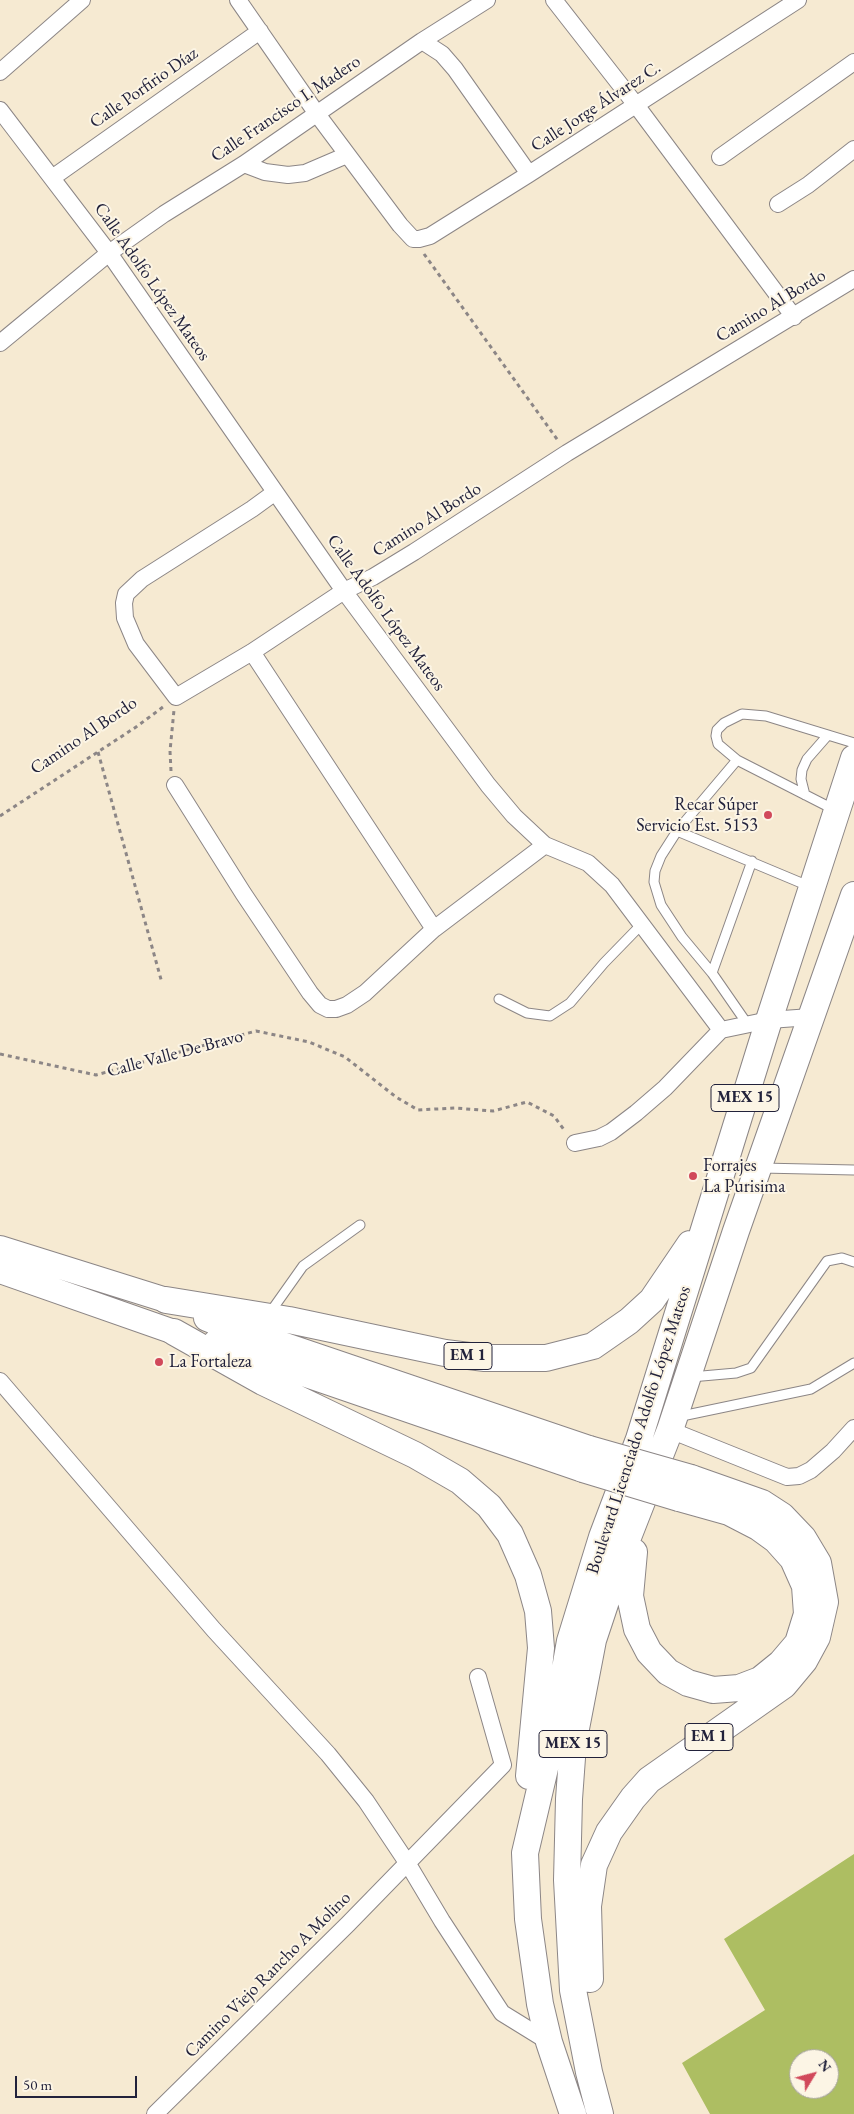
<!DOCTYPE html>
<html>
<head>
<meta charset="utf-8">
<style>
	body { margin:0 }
	#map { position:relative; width:854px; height:2114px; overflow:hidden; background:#f6ead2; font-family:"EB Garamond",serif }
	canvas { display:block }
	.north { position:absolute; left:789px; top:2049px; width:50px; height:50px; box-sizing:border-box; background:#fcf5e5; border:1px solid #a5a1a1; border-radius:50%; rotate:53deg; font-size:14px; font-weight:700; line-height:20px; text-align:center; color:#22223b }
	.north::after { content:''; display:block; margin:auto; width:18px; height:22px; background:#d1495b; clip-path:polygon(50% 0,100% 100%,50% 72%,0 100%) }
	.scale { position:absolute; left:15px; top:2076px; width:122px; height:22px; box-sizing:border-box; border:2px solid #22223b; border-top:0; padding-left:6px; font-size:15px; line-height:18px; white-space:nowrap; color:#22223b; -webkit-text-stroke:4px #fcf5e5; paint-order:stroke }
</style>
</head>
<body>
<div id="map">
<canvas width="854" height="2114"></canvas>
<div class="north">N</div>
<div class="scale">50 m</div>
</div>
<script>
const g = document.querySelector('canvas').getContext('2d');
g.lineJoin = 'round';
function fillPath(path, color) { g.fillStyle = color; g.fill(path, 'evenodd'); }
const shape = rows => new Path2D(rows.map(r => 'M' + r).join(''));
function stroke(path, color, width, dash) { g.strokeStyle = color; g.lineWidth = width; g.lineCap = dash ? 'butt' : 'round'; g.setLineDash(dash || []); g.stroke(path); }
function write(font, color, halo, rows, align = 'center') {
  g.font = font + ' "EB Garamond",serif'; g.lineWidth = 4; g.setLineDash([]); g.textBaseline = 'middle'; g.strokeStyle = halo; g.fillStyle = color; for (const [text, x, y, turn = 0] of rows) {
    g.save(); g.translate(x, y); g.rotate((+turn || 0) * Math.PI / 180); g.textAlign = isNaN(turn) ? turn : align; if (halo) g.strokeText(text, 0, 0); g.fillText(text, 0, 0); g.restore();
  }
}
fillPath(shape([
	[854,1854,854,2114,710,2114,682,2063,765,2010,724,1939],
	[799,2059,829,2059,829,2089,799,2089]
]), '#adbe62');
const service = shape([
	[737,760,677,831,661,856,655,871,654,882,661,905,682,937,712,973,748,1025],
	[805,795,801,779,802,770,807,759,828,735],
	[835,810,737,760,718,744,716,736,717,730,724,723,742,714,766,716,854,743],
	[677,831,811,887],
	[712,973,752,861],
	[499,999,527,1013,550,1016,570,1003,604,963,641,925],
	[761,1168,854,1170],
	[269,1314,303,1266,360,1225],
	[691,1377,736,1373,751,1368,827,1261,842,1258,854,1262],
	[677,1417,811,1389,854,1363]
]);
const minor = shape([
	[238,0,317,114,400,225,413,239,419,239,430,236,529,174,798,0],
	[554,0,636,105,794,317],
	[422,41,442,54,455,69,529,174],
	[0,72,82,0],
	[0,110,109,253,344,591,488,785,514,816,545,845,588,863,612,885,721,1030,769,1020,811,1017],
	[720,157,854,62],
	[244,164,265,172,288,175,305,173,347,155],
	[52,178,260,31],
	[778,204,808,185,854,149],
	[0,343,109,253,164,214,244,164,422,41,487,0],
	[274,493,252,509,142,579,126,594,124,603,125,618,136,644,176,697,252,652,344,591,373,577,414,552,567,453,854,279],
	[252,652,434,929],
	[175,785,243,893,310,993,320,1005,328,1009,336,1009,347,1005,365,993,434,929,545,845],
	[575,1143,599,1138,611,1132,636,1113,665,1088,721,1030],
	[0,1381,214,1630,328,1754,366,1801,408,1864,442,1921,502,2013,549,2042],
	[670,1430,787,1477,799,1476,811,1470,833,1451,854,1428],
	[155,2114,348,1924,503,1765,478,1677]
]);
const secondary = shape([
	[0,1248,166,1300],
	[0,1271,174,1332]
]);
const primary = shape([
	[166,1300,289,1320,445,1353,485,1358,546,1358,593,1346,629,1321,652,1300,690,1244],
	[207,1318,232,1328,589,1449],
	[174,1332,263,1382,415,1455,460,1481,489,1506,510,1534,528,1575,538,1611,541,1648,529,1776],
	[216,1343,583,1469],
	[634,1552,630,1596,637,1629,649,1652,668,1672,688,1683,713,1690,739,1688,760,1680,781,1663,798,1643,807,1614,805,1586,793,1559,776,1540,758,1527,729,1512,679,1498],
	[590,1979,588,1906,594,1865,609,1832,633,1798,649,1780,784,1685,804,1661,817,1637,825,1602,818,1563,803,1538,782,1516,762,1503,691,1478],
	[573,2114,549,2042,540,2004,528,1919,525,1853,554,1730,570,1641,602,1537,639,1439,769,1020,854,758],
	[600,2114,589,2072,573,1990,567,1880,569,1799,573,1744,593,1640,623,1550,670,1430,736,1231,854,895]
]);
stroke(service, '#8c8686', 11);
stroke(minor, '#8c8686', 18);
stroke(secondary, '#8c8686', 26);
stroke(primary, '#8c8686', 28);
stroke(shape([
	[424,254,559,442],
	[98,752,162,983],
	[171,771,170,751,174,710],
	[0,816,136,727,163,707],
	[0,1054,96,1075,256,1031,309,1042,345,1057,396,1097,418,1110,455,1108,493,1111,527,1102,554,1116,565,1131]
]), '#8c8686', 3, [4, 4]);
stroke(service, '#fff', 9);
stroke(minor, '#fff', 16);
stroke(secondary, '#fff', 24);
stroke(primary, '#fff', 26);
const primaryBridge = shape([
	[589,1449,691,1478],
	[583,1469,679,1498]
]);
stroke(primaryBridge, '#8c8686', 28, []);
stroke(primaryBridge, '#fff', 26);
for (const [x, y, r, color] of [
	[768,815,5,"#d1495b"],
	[693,1176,5,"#d1495b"],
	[159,1362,5,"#d1495b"]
]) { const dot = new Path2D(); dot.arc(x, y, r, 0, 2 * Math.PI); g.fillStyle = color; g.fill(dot); stroke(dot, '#fcf5e5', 2); }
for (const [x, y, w] of [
	[745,1098,68],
	[468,1356,48],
	[709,1737,48],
	[573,1744,68]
]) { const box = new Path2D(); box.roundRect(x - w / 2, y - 13.5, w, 27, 4); g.fillStyle = '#fcf5e5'; g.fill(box); stroke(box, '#22223b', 1); }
write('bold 16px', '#22223b', null, [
	["MEX 15",745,1098],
	["EM 1",468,1356],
	["EM 1",709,1737],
	["MEX 15",573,1744]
]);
write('18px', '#22223b', '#fcf5e5', [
	["Calle Porfirio Díaz",144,88,-35],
	["Calle Jorge Álvarez C.",596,107,-33],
	["Calle Francisco I. Madero",286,109,-34],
	["Calle Adolfo López Mateos",152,282,55],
	["Camino Al Bordo",771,306,-31],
	["Camino Al Bordo",427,520,-32],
	["Calle Adolfo López Mateos",386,613,54],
	["Camino Al Bordo",84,736,-34],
	["Calle Valle De Bravo",175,1054,-15],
	["Boulevard Licenciado Adolfo López Mateos",639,1430,-72],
	["Camino Viejo Rancho A Molino",268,1975,-45]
]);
write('18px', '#22223b', '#fcf5e5', [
	["Recar Súper",758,805,"right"],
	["Servicio Est. 5153",758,826,"right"],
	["Forrajes",703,1166],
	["La Purisima",703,1187],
	["La Fortaleza",169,1362]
], 'left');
</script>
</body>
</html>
